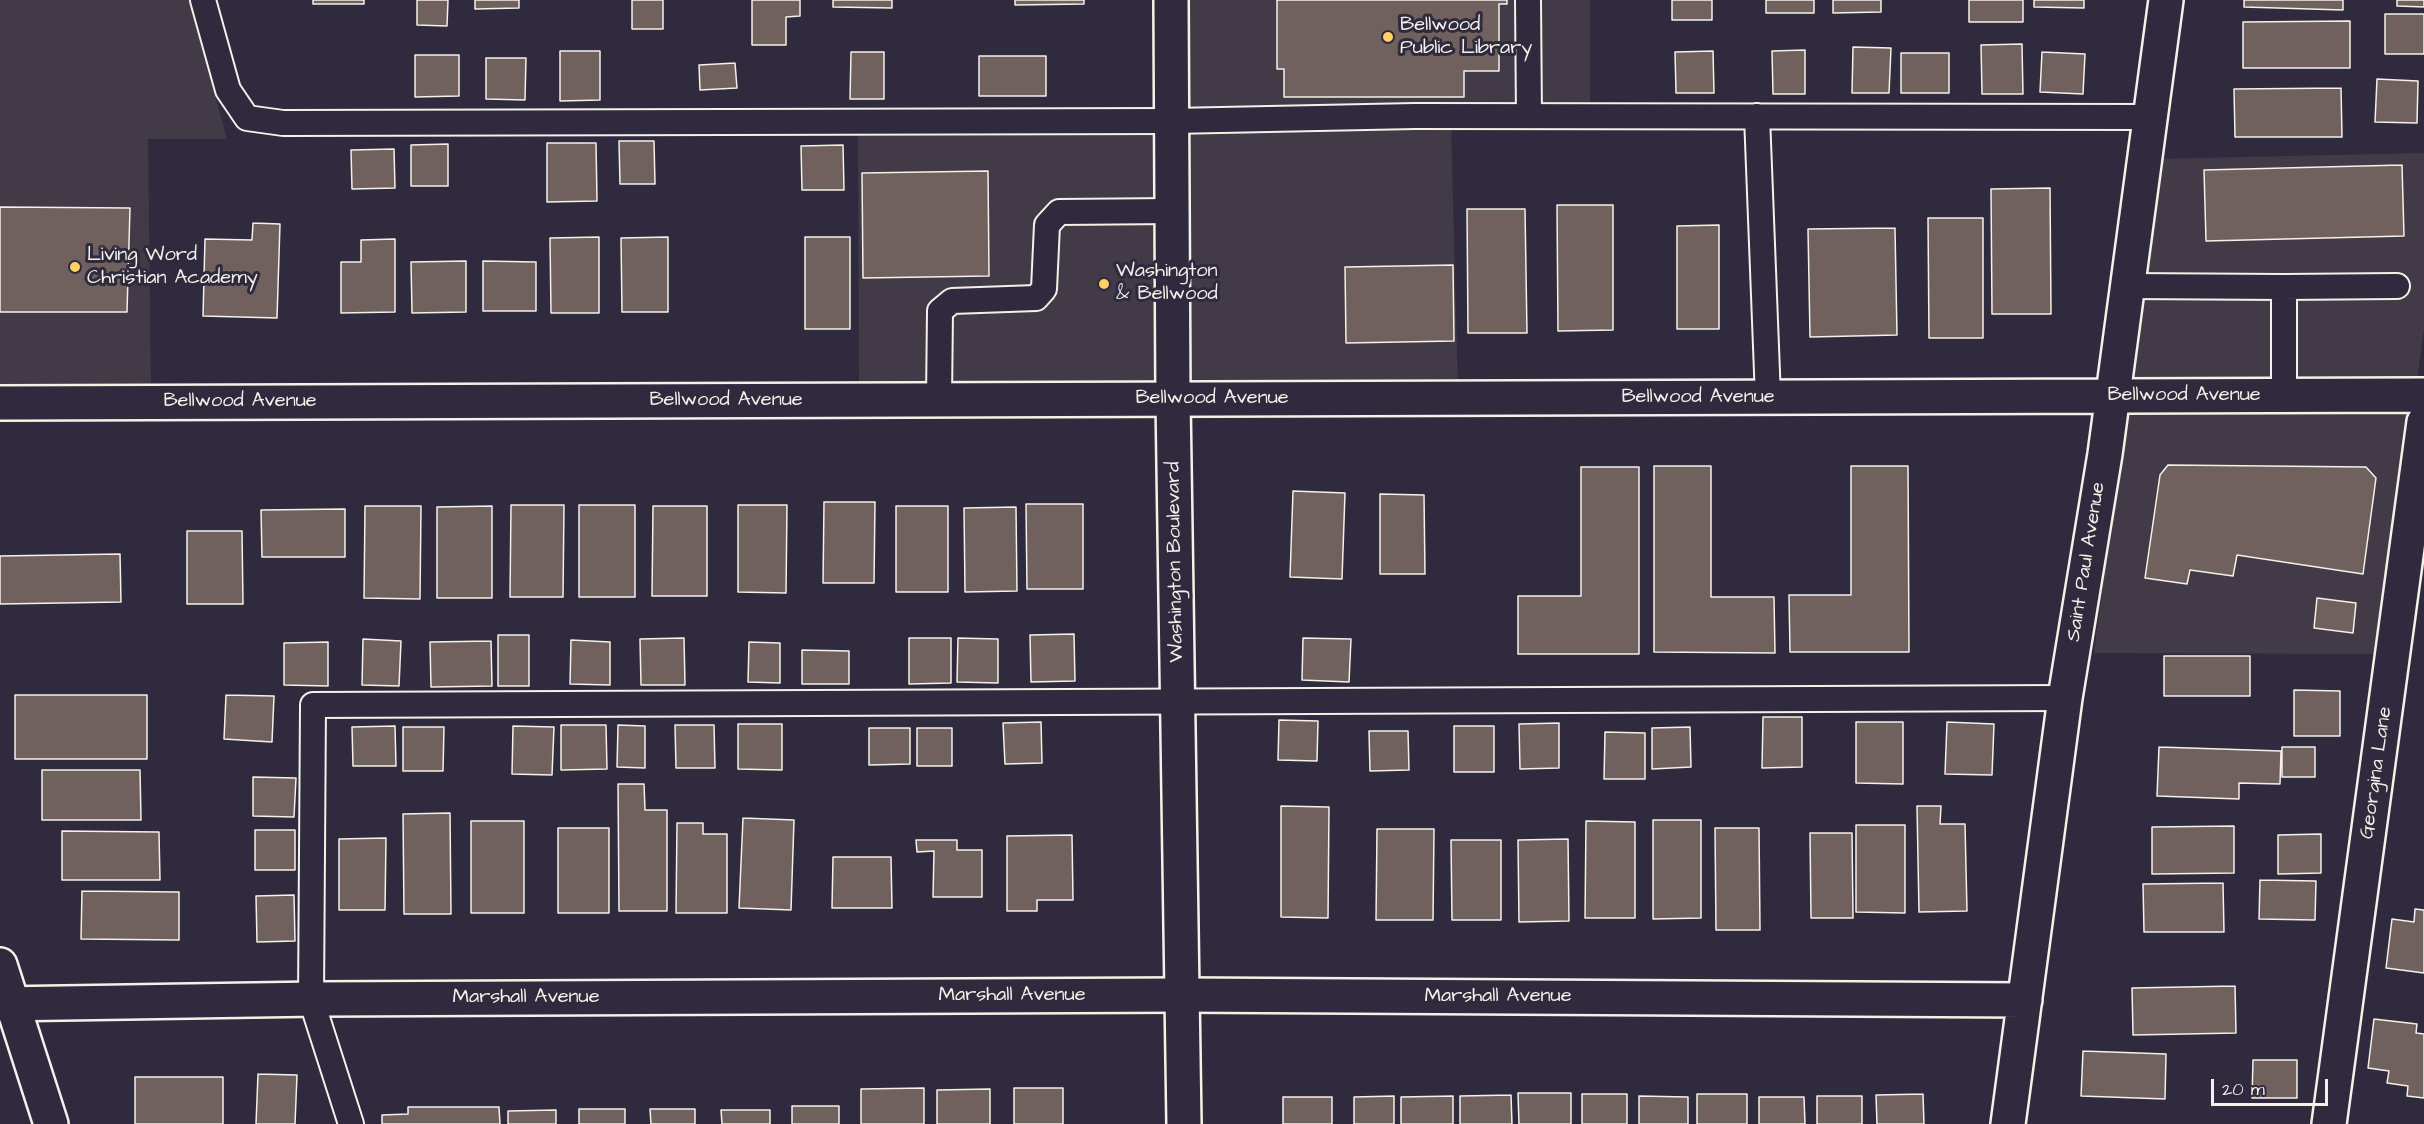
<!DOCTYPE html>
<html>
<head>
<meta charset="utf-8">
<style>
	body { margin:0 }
	#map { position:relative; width:2424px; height:1124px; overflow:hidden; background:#2f2a3d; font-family:"Architects Daughter",sans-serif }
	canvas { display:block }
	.scale { position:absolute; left:2211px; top:1079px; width:117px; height:27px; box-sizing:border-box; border:3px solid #f4f1e8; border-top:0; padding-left:8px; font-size:18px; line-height:21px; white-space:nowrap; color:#f4f1e8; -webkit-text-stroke:4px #2f2a3d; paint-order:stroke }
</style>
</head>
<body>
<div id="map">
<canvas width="2424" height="1124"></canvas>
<div class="scale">20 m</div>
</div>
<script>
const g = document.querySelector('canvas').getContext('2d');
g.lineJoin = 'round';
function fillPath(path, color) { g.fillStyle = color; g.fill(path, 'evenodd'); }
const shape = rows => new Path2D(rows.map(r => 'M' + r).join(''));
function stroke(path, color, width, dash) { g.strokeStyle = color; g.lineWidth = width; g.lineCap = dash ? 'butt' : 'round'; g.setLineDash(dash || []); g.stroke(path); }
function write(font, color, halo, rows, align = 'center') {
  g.font = font + ' "Architects Daughter",sans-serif'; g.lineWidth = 6; g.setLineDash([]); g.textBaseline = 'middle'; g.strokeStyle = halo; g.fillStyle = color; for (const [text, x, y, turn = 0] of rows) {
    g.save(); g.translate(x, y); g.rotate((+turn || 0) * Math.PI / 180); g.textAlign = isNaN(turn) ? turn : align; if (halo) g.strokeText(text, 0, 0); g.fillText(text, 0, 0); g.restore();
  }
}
fillPath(shape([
	[0,0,189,0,227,139,148,139,151,396,0,398],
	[1178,0,1590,0,1590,122,1451,124,1458,389,1179,393],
	[1166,126,1166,391,859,392,858,127],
	[2424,153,2424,329,2380,654,2094,653,2154,159]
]), '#423a47');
const building = shape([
	[313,0,364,0,364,4,313,4,313,0],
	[417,0,448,0,447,26,417,25,417,0],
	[475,0,519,0,519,8,475,9,475,0],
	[632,0,663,0,663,29,632,29,632,0],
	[752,0,800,0,800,16,786,17,786,45,752,45,752,0],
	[833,0,892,0,892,8,833,7,833,0],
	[1015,0,1084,0,1084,4,1015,5,1015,0],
	[1277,0,1507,0,1507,4,1499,4,1499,71,1464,71,1464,97,1284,97,1284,69,1277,69,1277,0],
	[1672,0,1712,0,1712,20,1672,20,1672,0],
	[1766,0,1814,0,1814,13,1766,13,1766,0],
	[1833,0,1881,0,1881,12,1833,13,1833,0],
	[1969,0,2023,0,2023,22,1969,22,1969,0],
	[2034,0,2084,0,2084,8,2034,7,2034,0],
	[2244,0,2343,0,2343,10,2244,7,2244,0],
	[2397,0,2424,0,2424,7,2397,6,2397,0],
	[2385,14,2424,14,2424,54,2385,54,2385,14],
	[2350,21,2350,68,2243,68,2243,22,2350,21],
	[2022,44,2023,94,1982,94,1981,45,2022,44],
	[1853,47,1891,48,1889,93,1852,93,1853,47],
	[1805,50,1805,94,1773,94,1772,51,1805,50],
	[560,51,600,51,600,100,560,101,560,51],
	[1713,51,1714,93,1676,93,1675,52,1713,51],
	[851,52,884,52,884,99,850,99,851,52],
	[2042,52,2085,54,2083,94,2040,92,2042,52],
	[1901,53,1949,53,1949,93,1901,93,1901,53],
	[415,55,459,55,459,96,415,97,415,55],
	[979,56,1046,56,1046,96,979,96,979,56],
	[486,58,526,58,525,100,486,99,486,58],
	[735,63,737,88,700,90,699,65,735,63],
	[2377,79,2418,81,2417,123,2375,122,2377,79],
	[2341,88,2342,137,2235,137,2234,89,2341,88],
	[619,141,654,141,655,184,620,184,619,141],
	[547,143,596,143,597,201,547,202,547,143],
	[448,144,448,186,411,186,411,145,448,144],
	[843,145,844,190,802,190,801,146,843,145],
	[394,149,395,188,352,189,351,150,394,149],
	[2402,165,2404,236,2206,241,2204,170,2402,165],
	[988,171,989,276,863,278,862,173,988,171],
	[2050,188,2051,314,1992,314,1991,189,2050,188],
	[1557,205,1613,205,1613,330,1558,331,1557,205],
	[0,207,130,208,127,312,0,312,0,207],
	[1467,209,1525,209,1527,333,1468,333,1467,209],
	[1928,218,1983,218,1983,338,1929,338,1928,218],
	[253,223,280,224,277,318,203,316,205,239,252,240,253,223],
	[1719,225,1719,329,1677,329,1677,226,1719,225],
	[1895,228,1897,335,1810,337,1808,229,1895,228],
	[599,237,599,313,551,313,550,238,599,237],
	[668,237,668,312,622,312,621,238,668,237],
	[805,237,850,237,850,329,805,329,805,237],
	[395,239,395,312,341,313,341,262,361,262,361,240,395,239],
	[466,261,466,312,412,313,411,262,466,261],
	[483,261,536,262,536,311,483,311,483,261],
	[1453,265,1454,341,1346,343,1345,267,1453,265],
	[2168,465,2366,467,2376,478,2363,574,2237,555,2233,576,2190,570,2187,584,2145,578,2160,475,2168,465],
	[1654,466,1711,466,1711,597,1774,597,1775,653,1654,652,1654,466],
	[1851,466,1908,466,1909,652,1790,652,1789,595,1851,595,1851,466],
	[1581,467,1639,467,1639,654,1518,654,1518,596,1581,596,1581,467],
	[1293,491,1345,493,1342,579,1290,577,1293,491],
	[1380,494,1424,495,1425,574,1380,574,1380,494],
	[824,502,875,502,874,583,823,583,824,502],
	[1026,504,1083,504,1083,589,1027,589,1026,504],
	[511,505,564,505,563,597,510,597,511,505],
	[579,505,635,505,635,597,579,597,579,505],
	[738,505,787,505,786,593,738,592,738,505],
	[365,506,421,506,420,599,364,598,365,506],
	[492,506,492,598,437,598,437,507,492,506],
	[653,506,707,506,707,596,652,596,653,506],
	[896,506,948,506,948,592,896,592,896,506],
	[1016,507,1017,591,965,592,964,508,1016,507],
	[345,509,345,557,262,557,261,510,345,509],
	[187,531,242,531,243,604,187,604,187,531],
	[120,554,121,602,0,604,0,556,120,554],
	[2317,598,2356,603,2353,633,2314,628,2317,598],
	[1074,634,1075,681,1031,682,1030,635,1074,634],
	[498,635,529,635,529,686,498,686,498,635],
	[684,638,685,685,641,685,640,639,684,638],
	[909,638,951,638,951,683,909,684,909,638],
	[958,638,998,639,998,683,957,682,958,638],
	[1303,638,1351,639,1349,682,1302,680,1303,638],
	[363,639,401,641,399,686,362,685,363,639],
	[571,640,610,642,610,685,570,684,571,640],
	[491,641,492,686,431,687,430,642,491,641],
	[328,642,328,686,284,685,284,643,328,642],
	[749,642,780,643,780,683,748,682,749,642],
	[802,650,849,651,849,684,802,684,802,650],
	[2164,656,2250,656,2250,696,2164,696,2164,656],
	[2294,690,2340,691,2340,736,2294,736,2294,690],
	[15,695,147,695,147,759,15,759,15,695],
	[226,695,274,696,272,742,224,739,226,695],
	[1763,717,1802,717,1802,767,1762,768,1763,717],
	[1279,720,1318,721,1317,761,1278,760,1279,720],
	[1041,722,1042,763,1005,764,1003,723,1041,722],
	[1856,722,1903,722,1903,784,1856,783,1856,722],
	[1947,722,1994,724,1992,775,1945,774,1947,722],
	[1559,723,1559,768,1520,769,1519,724,1559,723],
	[738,724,782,724,782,770,738,769,738,724],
	[561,725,606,725,607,769,561,770,561,725],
	[618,725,645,726,645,768,617,767,618,725],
	[675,725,714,725,715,768,676,768,675,725],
	[395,726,396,766,353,766,352,727,395,726],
	[513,726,554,727,552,775,512,774,513,726],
	[1454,726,1494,726,1494,772,1454,772,1454,726],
	[403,727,444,727,443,771,403,771,403,727],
	[1690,727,1691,767,1652,769,1652,728,1690,727],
	[869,728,910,728,910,764,869,765,869,728],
	[917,728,952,728,952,766,917,766,917,728],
	[1369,731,1408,731,1409,770,1370,771,1369,731],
	[1605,732,1645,733,1645,779,1604,779,1605,732],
	[2159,747,2281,751,2280,784,2239,783,2239,799,2157,796,2159,747],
	[2282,747,2315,747,2315,777,2282,777,2282,747],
	[42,770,140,770,141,820,42,820,42,770],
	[253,777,296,778,294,817,253,816,253,777],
	[618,784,644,784,645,810,667,810,667,911,619,911,618,784],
	[1281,806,1329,807,1328,918,1281,917,1281,806],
	[1917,806,1941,806,1940,824,1965,824,1967,911,1919,912,1917,806],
	[450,813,451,914,404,914,403,814,450,813],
	[743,818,794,820,791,910,739,908,743,818],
	[1653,820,1701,820,1701,918,1653,919,1653,820],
	[471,821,524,821,524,913,471,913,471,821],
	[1586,821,1635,822,1635,918,1585,918,1586,821],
	[677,823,703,823,703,834,727,834,727,913,676,913,677,823],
	[1856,825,1905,825,1905,913,1856,912,1856,825],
	[2234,826,2234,873,2152,874,2152,827,2234,826],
	[558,828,609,828,609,913,558,913,558,828],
	[1715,828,1759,828,1760,930,1716,930,1715,828],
	[1377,829,1434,829,1433,920,1376,920,1377,829],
	[255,830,295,830,295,870,255,870,255,830],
	[62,831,159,832,160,880,62,880,62,831],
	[1810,833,1852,833,1853,918,1811,918,1810,833],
	[2321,834,2321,873,2278,874,2278,835,2321,834],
	[1072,835,1073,900,1037,900,1037,911,1007,911,1007,836,1072,835],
	[386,838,385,910,339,910,339,839,386,838],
	[1568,839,1569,921,1519,922,1518,840,1568,839],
	[916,840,957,840,957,850,982,850,982,897,933,897,934,851,917,852,916,840],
	[1451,840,1501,840,1501,920,1452,920,1451,840],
	[833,857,891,857,892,908,832,908,833,857],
	[2260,880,2316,881,2315,920,2259,919,2260,880],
	[2223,883,2224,932,2144,932,2143,884,2223,883],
	[82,891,179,892,179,940,81,939,82,891],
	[294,895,295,941,257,942,256,896,294,895],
	[2415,909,2424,910,2424,973,2386,968,2392,919,2414,922,2415,909],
	[2235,986,2236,1033,2133,1035,2132,988,2235,986],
	[2374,1019,2417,1024,2416,1033,2424,1034,2424,1098,2407,1096,2408,1086,2387,1083,2389,1071,2368,1068,2374,1019],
	[2083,1051,2166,1054,2165,1099,2081,1096,2083,1051],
	[2253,1060,2297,1060,2297,1098,2252,1098,2253,1060],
	[258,1074,297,1075,295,1124,256,1124,258,1074],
	[135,1077,223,1077,223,1124,135,1124,135,1077],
	[924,1088,924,1124,861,1124,861,1089,924,1088],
	[1014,1088,1063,1088,1063,1124,1014,1124,1014,1088],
	[990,1089,990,1124,937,1124,937,1090,990,1089],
	[1518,1093,1571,1093,1571,1124,1519,1124,1518,1093],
	[1582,1094,1627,1094,1627,1124,1582,1124,1582,1094],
	[1697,1094,1747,1094,1747,1124,1697,1124,1697,1094],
	[1923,1094,1924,1124,1877,1124,1876,1095,1923,1094],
	[1511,1095,1512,1124,1460,1124,1460,1096,1511,1095],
	[1394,1096,1394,1124,1354,1124,1354,1097,1394,1096],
	[1453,1096,1453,1124,1401,1124,1401,1097,1453,1096],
	[1639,1096,1688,1097,1688,1124,1639,1124,1639,1096],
	[1817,1096,1862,1096,1862,1124,1817,1124,1817,1096],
	[1283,1097,1332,1097,1332,1124,1283,1124,1283,1097],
	[1759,1097,1804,1097,1805,1124,1759,1124,1759,1097],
	[792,1106,839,1106,839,1124,792,1124,792,1106],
	[408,1107,499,1107,500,1124,382,1124,382,1115,408,1114,408,1107],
	[579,1109,625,1109,625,1124,579,1124,579,1109],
	[650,1109,695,1109,695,1124,651,1124,650,1109],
	[556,1110,556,1124,508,1124,508,1111,556,1110],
	[721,1110,770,1110,770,1124,722,1124,721,1110]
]);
fillPath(building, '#70615e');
stroke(building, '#f4f1e8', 1.5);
const service = shape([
	[203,0,228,90,247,118,283,123,1172,121,1415,116,2152,117],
	[1528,0,1529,116],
	[1757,116,1768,398],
	[2128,286,2284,287,2284,396],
	[2284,287,2397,286],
	[939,400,940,311,952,301,1036,298,1044,289,1047,225,1059,212,1172,211],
	[351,1124,311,999,313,705,2065,698]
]);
const minor = shape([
	[0,403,2424,395],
	[0,1004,317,999,1182,995,2025,1000],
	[2008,1124,2065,698,2105,454,2166,0],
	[2329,1124,2424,422]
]);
const tertiary = shape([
	[1171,0,1173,399,1184,1124]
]);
const secondary = shape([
	[0,965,51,1124]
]);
stroke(service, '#f4f1e8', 28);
stroke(minor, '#f4f1e8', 38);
stroke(tertiary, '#f4f1e8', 38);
stroke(secondary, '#f4f1e8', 38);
stroke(service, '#2f2a3d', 24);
stroke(minor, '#2f2a3d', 33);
stroke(tertiary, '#2f2a3d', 33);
stroke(secondary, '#2f2a3d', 33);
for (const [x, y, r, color] of [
	[1388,37,6,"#ffd166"],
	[75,267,6,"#ffd166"],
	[1104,284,6,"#ffd166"]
]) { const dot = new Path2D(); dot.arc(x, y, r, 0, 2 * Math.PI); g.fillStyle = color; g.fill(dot); stroke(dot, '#2f2a3d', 2); }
write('20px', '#f4f1e8', '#2f2a3d', [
	["Bellwood",1400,26],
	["Public Library",1400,49],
	["Living Word",87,256],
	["Christian Academy",87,279],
	["Washington",1116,272],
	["& Bellwood",1116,295]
], 'left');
write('20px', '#f4f1e8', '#2f2a3d', [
	["Bellwood Avenue",2184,396],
	["Bellwood Avenue",1698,398],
	["Bellwood Avenue",1212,399],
	["Bellwood Avenue",726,401],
	["Bellwood Avenue",240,402],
	["Washington Boulevard",1176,562,-91],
	["Saint Paul Avenue",2087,562,-81],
	["Georgina Lane",2377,773,-82],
	["Marshall Avenue",1012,996],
	["Marshall Avenue",1498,997],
	["Marshall Avenue",526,998]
]);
</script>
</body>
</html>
